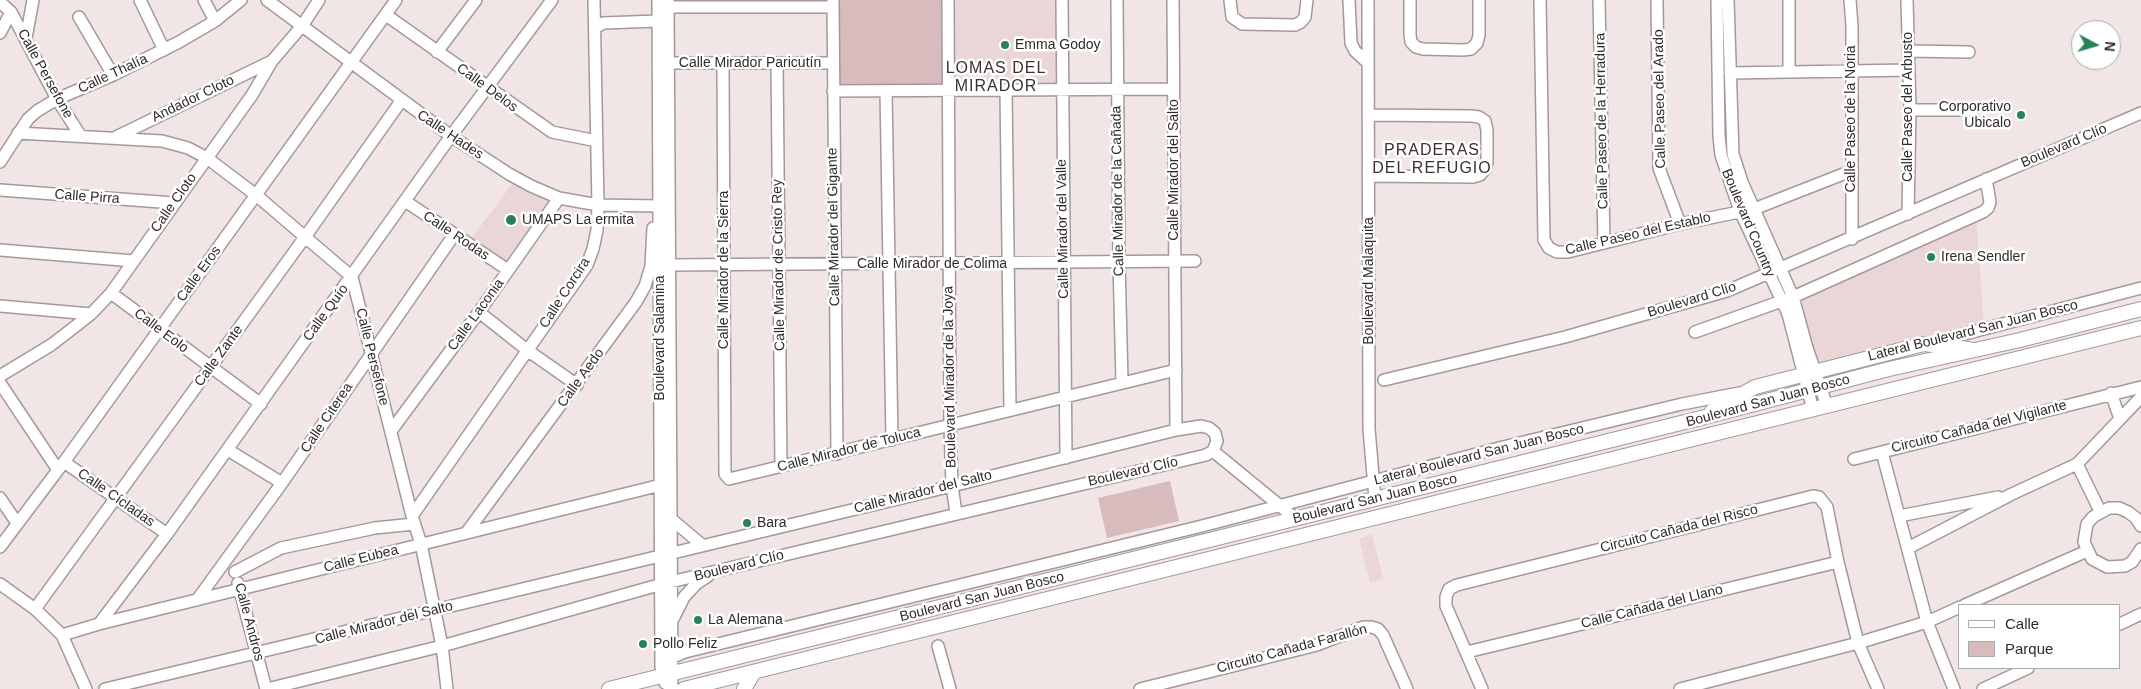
<!DOCTYPE html>
<html>
<head>
<meta charset="utf-8">
<style>
	body { margin:0 }
	#map { position:relative; width:2141px; height:689px; overflow:hidden; background:#f1e5e6; font-family:Helvetica,sans-serif }
	canvas { display:block }
	.legend { position:absolute; left:1958px; top:604px; width:162px; height:65px; box-sizing:border-box; background:#fff; border:1px solid #acaaaa; margin:0; padding:6px 9px; list-style:none; font-size:15px; color:#2f2b2b }
	.legend li { display:flex; align-items:center; gap:10px; height:25px }
	.legend b { width:25px; border:1px solid #acaaaa }
	.north { position:absolute; left:2071px; top:20px; width:50px; height:50px; box-sizing:border-box; background:#fff; border:1px solid #acaaaa; border-radius:50%; rotate:96deg; font-size:14px; font-weight:700; line-height:20px; text-align:center; color:#2f2b2b }
	.north::after { content:''; display:block; margin:auto; width:18px; height:22px; background:#288257; clip-path:polygon(50% 0,100% 100%,50% 72%,0 100%) }
</style>
</head>
<body>
<div id="map">
<canvas width="2141" height="689"></canvas>
<ul class="legend">
<li><b style="height:6px;background:#fff"></b>Calle</li>
<li><b style="height:14px;background:#d8bbbc"></b>Parque</li>
</ul>
<div class="north">N</div>
</div>
<script>
const g = document.querySelector('canvas').getContext('2d');
g.lineJoin = 'round';
function fillPath(path, color) { g.fillStyle = color; g.fill(path, 'evenodd'); }
const shape = rows => new Path2D(rows.map(r => 'M' + r).join(''));
function stroke(path, color, width, dash) { g.strokeStyle = color; g.lineWidth = width; g.lineCap = dash ? 'butt' : 'round'; g.setLineDash(dash || []); g.stroke(path); }
function write(font, color, halo, rows, align = 'center') {
  g.font = font + ' Helvetica,sans-serif'; g.lineWidth = 5; g.setLineDash([]); g.textBaseline = 'middle'; g.strokeStyle = halo; g.fillStyle = color; for (const [text, x, y, turn = 0] of rows) {
    g.save(); g.translate(x, y); g.rotate((+turn || 0) * Math.PI / 180); g.textAlign = isNaN(turn) ? turn : align; if (halo) g.strokeText(text, 0, 0); g.fillText(text, 0, 0); g.restore();
  }
}
fillPath(shape([
	[949,0,1061,0,1061,90,951,91],
	[515,180,550,201,505,262,471,239],
	[1976,217,1984,325,1828,365,1815,360,1793,296],
	[1372,534,1383,578,1370,583,1359,539]
]), '#ead6d7');
fillPath(shape([
	[831,0,949,0,951,91,832,93],
	[1170,481,1179,521,1107,538,1098,498]
]), '#d8bbbc');
const minor = shape([
	[140,0,164,50],
	[204,0,215,21],
	[267,0,451,136,509,174,531,186,559,198,598,205,660,206],
	[658,0,661,667,665,683,675,689],
	[668,0,672,681],
	[833,0,837,454],
	[948,0,950,425,952,486,956,513],
	[1062,0,1066,458],
	[1117,0,1119,262,1122,382],
	[1173,0,1176,430],
	[1230,0,1232,17,1242,24,1295,25,1301,22,1305,17,1307,0],
	[1349,0,1351,43,1355,51,1368,63],
	[1368,0,1369,429,1375,499],
	[1410,0,1410,35,1411,42,1416,47,1423,49,1463,50,1471,49,1477,43,1479,35,1479,0],
	[1540,0,1544,240,1549,248,1557,252,1568,252,1680,224,1754,209,1851,171],
	[1599,0,1604,243],
	[1657,0,1659,168,1680,224],
	[1717,0,1719,136,1721,155,1740,211,1788,314,1813,410],
	[1728,0,1733,154,1742,182,1793,297,1807,348,1827,406],
	[1789,0,1789,72],
	[1850,0,1852,26,1852,239],
	[1907,0,1910,110,1908,214],
	[0,2,11,12,57,99,80,135],
	[668,7,833,7],
	[386,15,552,132,597,141],
	[79,17,113,75],
	[595,28,603,23,658,21],
	[0,33,11,12],
	[26,38,33,0],
	[1909,51,1969,52],
	[437,52,476,0],
	[668,63,832,63],
	[777,63,781,466],
	[723,64,725,474,729,479,1176,370],
	[1730,73,1909,70],
	[1006,90,1010,409],
	[833,91,1173,89],
	[886,91,892,440],
	[1910,110,1973,110],
	[18,133,162,141,188,148,207,158,256,195,352,277,412,516,421,544,442,646,447,689],
	[116,137,272,61],
	[0,162,28,119,37,111,57,99,113,75,179,42,215,21,241,0],
	[1368,176,1473,177,1480,175,1485,169,1487,162,1487,130,1485,121,1479,117,1472,116,1369,115],
	[0,190,174,203],
	[405,201,508,270],
	[0,250,134,261],
	[669,265,1195,261],
	[111,293,261,404],
	[0,306,91,314],
	[479,312,527,350,577,385],
	[1695,332,1793,297,1983,212,1988,208,1990,202,1986,179],
	[1930,343,2141,288],
	[0,376,51,345,68,332,91,314,111,293,252,95,272,61,302,26,319,0],
	[1384,380,1565,337,1727,291,2141,113],
	[0,383,58,470],
	[2111,393,2120,419],
	[391,431,479,312,559,198],
	[228,450,282,483],
	[1213,451,1296,519],
	[1882,452,1927,622,1954,689],
	[1854,459,2141,387],
	[64,462,167,534],
	[2077,464,2100,511],
	[0,498,17,523],
	[412,516,587,265,593,249,597,230,598,205,594,0],
	[1899,516,1998,497],
	[670,518,702,545],
	[2141,526,2136,518,2128,512,2119,508,2109,508,2093,517,2087,524,2084,542,2092,559,2107,567,2125,566,2132,562,2141,549],
	[467,532,636,302,645,286,651,266,653,228],
	[0,547,64,462,396,0],
	[1908,548,2012,494,2077,464,2141,397],
	[235,572,281,548,375,528,414,524],
	[238,583,266,689],
	[0,584,35,609,62,635,86,689],
	[197,600,282,483,454,235],
	[1965,605,2087,551],
	[35,609,305,237,401,101],
	[673,619,684,597,696,584,708,576],
	[99,624,167,534,451,136,552,0],
	[2120,624,2141,614],
	[62,635,99,624,661,485],
	[938,646,950,689],
	[1467,652,1838,562],
	[671,658,685,652,1202,526,1503,447,1682,404,1739,393],
	[105,689,952,486,1176,430,1201,426,1209,428,1215,433,1217,441,1213,451],
	[267,689,442,646,662,584,1206,455,1213,451],
	[1140,689,1317,645,1363,627,1371,627,1378,629,1383,635,1407,689],
	[1482,689,1446,606,1446,597,1449,589,1457,585,1813,496,1819,497,1827,507,1838,562,1858,643,1878,689],
	[1680,689,1858,643,1927,622,1960,607],
	[1983,689,2028,668]
]);
const major = shape([
	[1712,411,1755,387,1924,344,1969,349],
	[609,689,1701,418,1889,369,2020,340,2141,309],
	[684,689,2141,328],
	[744,689,754,672]
]);
stroke(minor, '#a4999a', 14);
stroke(major, '#a4999a', 16);
stroke(minor, '#fff', 11);
stroke(major, '#fff', 14);
for (const [x, y, r, color] of [
	[1005,45,5,"#288257"],
	[2021,115,5,"#288257"],
	[511,220,6,"#288257"],
	[1931,257,5,"#288257"],
	[747,523,5,"#288257"],
	[698,620,5,"#288257"],
	[643,644,5,"#288257"]
]) { const dot = new Path2D(); dot.arc(x, y, r, 0, 2 * Math.PI); g.fillStyle = color; g.fill(dot); stroke(dot, '#fff', 2); }
write('14px', '#2f2b2b', '#fff', [
	["Emma Godoy",1015,45],
	["Corporativo",2011,107,"right"],
	["Ubicalo",2011,123,"right"],
	["UMAPS La ermita",522,220],
	["Irena Sendler",1941,257],
	["Bara",757,523],
	["La Alemana",708,620],
	["Pollo Feliz",653,644]
], 'left');
write('14px', '#2f2b2b', '#fff', [
	["Calle Mirador Paricutín",750,63],
	["Calle Persefone",45,74,61],
	["Calle Thalía",113,74,-25],
	["Calle Delos",487,88,36],
	["Andador Cloto",193,99,-26],
	["Calle Paseo del Arado",1660,99,-91],
	["Calle Paseo del Arbusto",1908,107,-90],
	["Calle Paseo de la Noria",1851,119,-90],
	["Calle Paseo de la Herradura",1602,121,-91],
	["Calle Hades",450,135,34],
	["Boulevard Clío",2064,146,-23],
	["Calle Mirador del Salto",1174,170,-90],
	["Calle Mirador de la Cañada",1118,191,-91],
	["Calle Pirra",87,197,4],
	["Calle Cloto",174,203,-55],
	["Boulevard Country",1748,223,67],
	["Calle Mirador del Gigante",834,227,-91],
	["Calle Mirador del Valle",1063,229,-91],
	["Calle Paseo del Establo",1638,234,-13],
	["Calle Rodas",456,236,34],
	["Calle Mirador de Colima",932,264],
	["Calle Mirador de Cristo Rey",779,265,-91],
	["Calle Mirador de la Sierra",724,270,-90],
	["Calle Eros",199,274,-54],
	["Boulevard Malaquita",1369,281,-90],
	["Calle Corcira",565,293,-57],
	["Boulevard Clío",1692,300,-17],
	["Calle Quío",326,313,-54],
	["Calle Laconia",476,315,-54],
	["Calle Eolo",161,331,37],
	["Lateral Boulevard San Juan Bosco",1973,331,-14],
	["Boulevard Salamina",660,338,-90],
	["Calle Zante",219,356,-54],
	["Calle Persefone",372,357,76],
	["Boulevard Mirador de la Joya",950,377,-91],
	["Calle Aedo",581,378,-54],
	["Boulevard San Juan Bosco",1768,401,-15],
	["Calle Citerea",327,418,-56],
	["Circuito Cañada del Vigilante",1979,427,-14],
	["Calle Mirador de Toluca",849,450,-14],
	["Lateral Boulevard San Juan Bosco",1479,455,-14],
	["Boulevard Clío",1133,472,-13],
	["Calle Mirador del Salto",923,492,-14],
	["Calle Cícladas",116,498,35],
	["Boulevard San Juan Bosco",1375,499,-14],
	["Circuito Cañada del Risco",1679,529,-14],
	["Calle Eubea",361,559,-14],
	["Boulevard Clío",739,566,-14],
	["Boulevard San Juan Bosco",982,597,-14],
	["Calle Cañada del Llano",1652,607,-14],
	["Calle Andros",249,622,75],
	["Calle Mirador del Salto",384,623,-14],
	["Circuito Cañada Farallón",1292,649,-15]
]);
g.letterSpacing = '1px';
write('16px', '#3a3232', '#fff', [
	["LOMAS DEL",996,69],
	["MIRADOR",996,87],
	["PRADERAS",1432,151],
	["DEL REFUGIO",1432,169]
]);
g.letterSpacing = '0px';
</script>
</body>
</html>
